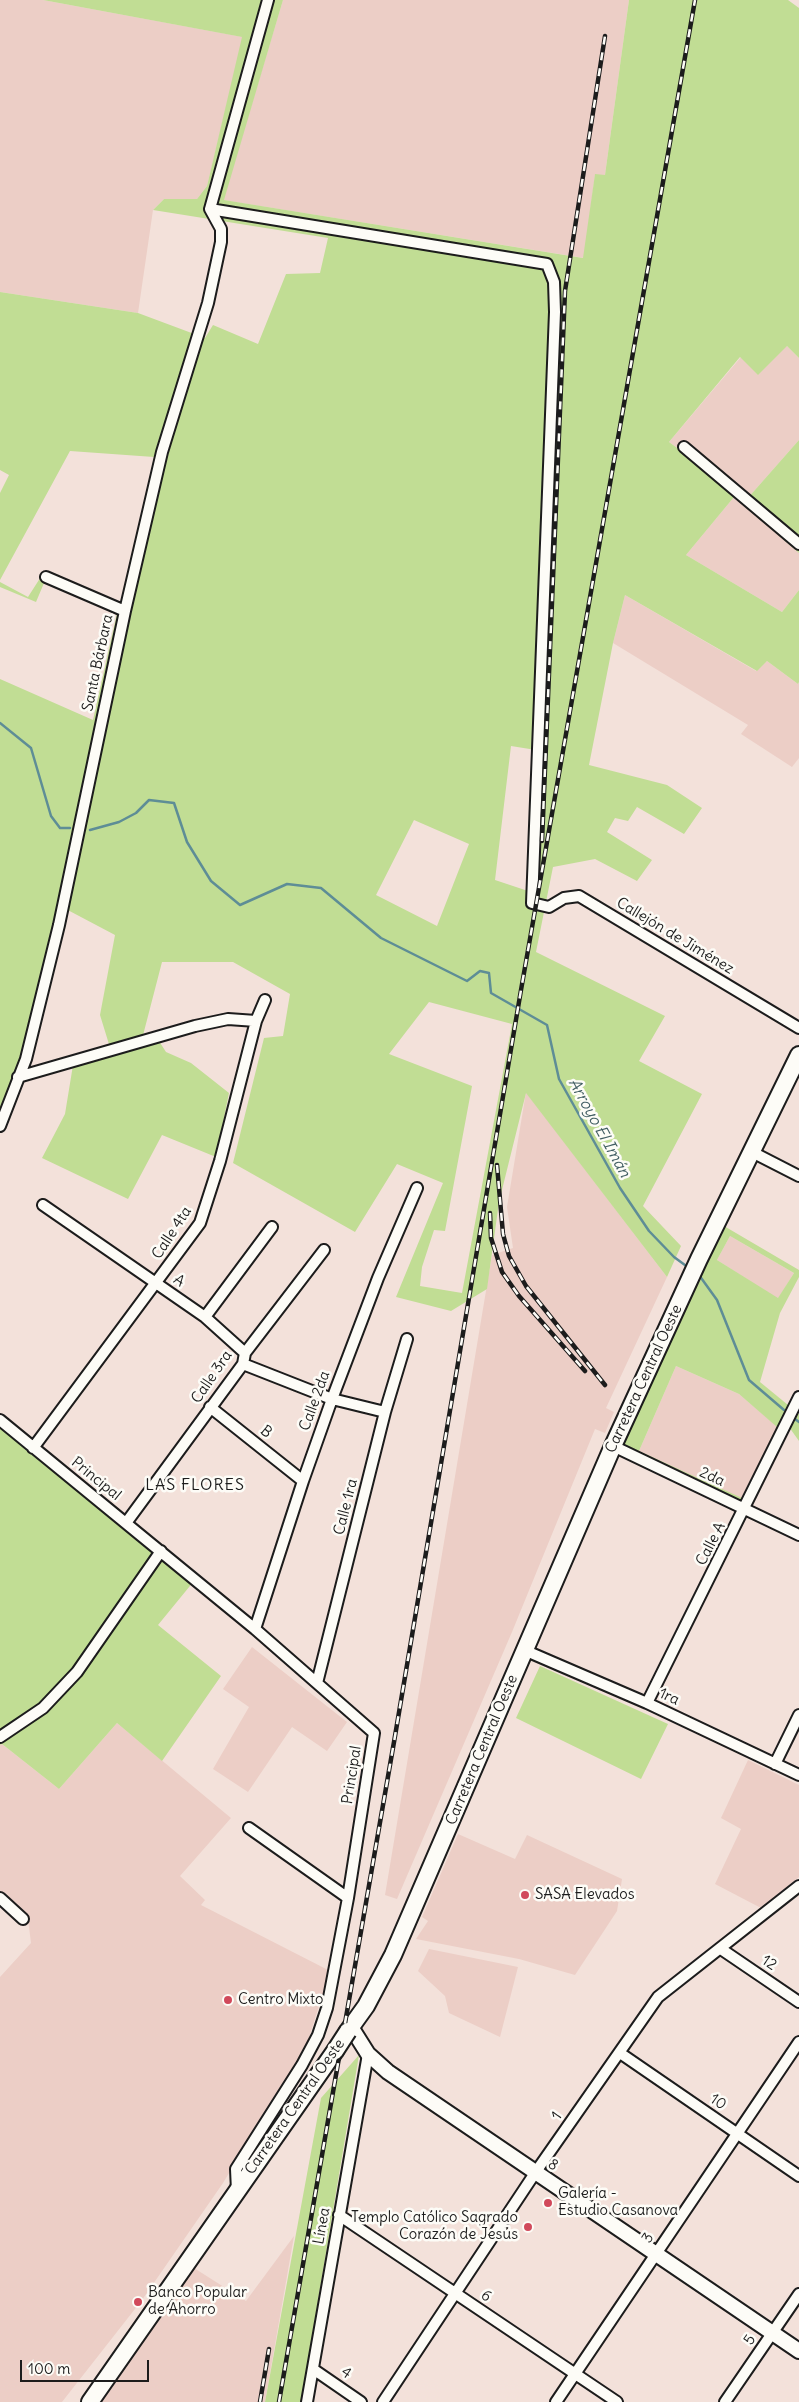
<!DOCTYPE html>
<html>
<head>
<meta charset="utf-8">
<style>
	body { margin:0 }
	#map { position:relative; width:799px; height:2402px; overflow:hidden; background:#f3e1da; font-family:Delius,sans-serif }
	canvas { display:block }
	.scale { position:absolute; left:20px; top:2360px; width:129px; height:22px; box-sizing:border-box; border:2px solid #1c1c1c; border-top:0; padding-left:6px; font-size:15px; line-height:18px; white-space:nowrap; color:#1c1c1c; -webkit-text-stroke:4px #fdfcf7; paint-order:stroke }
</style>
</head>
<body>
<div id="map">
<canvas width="799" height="2402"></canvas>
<div class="scale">100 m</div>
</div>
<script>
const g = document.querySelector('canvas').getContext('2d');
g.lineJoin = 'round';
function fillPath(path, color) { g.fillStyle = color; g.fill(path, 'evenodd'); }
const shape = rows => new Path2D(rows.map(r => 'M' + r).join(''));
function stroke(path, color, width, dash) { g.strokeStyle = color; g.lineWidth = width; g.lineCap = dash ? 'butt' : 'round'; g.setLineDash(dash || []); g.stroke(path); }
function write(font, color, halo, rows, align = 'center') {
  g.font = font + ' Delius,sans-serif'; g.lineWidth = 5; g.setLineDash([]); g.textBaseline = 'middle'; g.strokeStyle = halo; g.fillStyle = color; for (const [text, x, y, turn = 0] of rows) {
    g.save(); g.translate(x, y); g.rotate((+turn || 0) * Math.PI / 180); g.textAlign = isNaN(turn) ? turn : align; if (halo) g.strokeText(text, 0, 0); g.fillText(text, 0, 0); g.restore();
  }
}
fillPath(shape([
	[0,0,43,0,243,37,207,186,197,199,164,199,153,210,138,313,0,292],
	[283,0,629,0,605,175,595,175,584,258,223,200],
	[787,346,799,358,799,440,747,499,669,442,741,357],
	[734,497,799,553,799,590,782,612,686,555],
	[625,595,756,671,767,661,798,684,799,682,799,758,792,767,741,734,748,725,613,643],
	[526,1092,667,1277,606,1408,614,1412,605,1433,595,1429,512,1632,397,1899,385,1895,492,1255,513,1248,507,1207],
	[730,1236,794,1273,778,1299,717,1260],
	[676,1366,739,1394,778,1427,742,1499,639,1451],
	[252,1647,347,1722,327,1751,292,1727,248,1792,213,1769,249,1707,223,1689],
	[117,1723,231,1818,180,1876,205,1900,201,1905,330,1971,307,2044,223,2183,142,2300,62,2402,0,2402,0,1977,31,1943,28,1919,0,1892,0,1745,2,1744,59,1789],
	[748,1760,799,1785,799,1877,761,1908,715,1884,741,1829,721,1818],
	[458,1834,515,1859,527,1835,622,1879,617,1911,575,1975,519,1959,416,1939,428,1921,422,1917],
	[429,1949,518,1967,500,2037,449,2013,445,1996,418,1971],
	[294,2236,265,2402,101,2402,194,2268,246,2301]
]), '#eccec6');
fillPath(shape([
	[43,0,283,0,224,200,583,258,595,174,605,175,629,0,788,0,799,8,799,358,787,346,758,375,740,357,669,442,747,499,799,440,799,553,734,497,686,555,782,612,799,590,799,682,798,684,767,661,757,671,625,595,613,643,589,765,667,785,702,808,684,834,637,807,628,821,615,818,607,832,652,860,637,881,595,859,553,867,536,952,665,1016,639,1061,702,1094,643,1206,681,1246,667,1277,526,1093,499,1202,487,1289,451,1311,396,1297,443,1183,397,1164,355,1232,233,1163,264,1038,283,1036,290,994,233,962,162,962,141,1043,157,1038,166,1052,191,1063,229,1093,216,1157,162,1135,128,1199,42,1158,65,1114,73,1065,112,1054,100,1015,115,935,62,907,22,1056,0,1110,0,679,93,720,117,613,44,583,36,602,0,587,0,582,28,597,44,572,122,607,154,457,70,451,0,580,0,493,9,475,0,470,0,292,138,313,205,338,213,325,258,344,286,274,320,273,328,238,153,210,164,199,197,199,207,186,242,37],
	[511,746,536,750,531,892,495,880],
	[414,820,469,844,437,926,376,895],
	[429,1002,512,1024,462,1293,420,1286,422,1267,434,1230,445,1231,472,1086,389,1054],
	[724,1226,799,1270,799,1277,780,1313,760,1382,799,1414,799,1441,789,1427,747,1512,620,1451],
	[730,1236,794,1273,778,1298,717,1260],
	[676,1366,739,1394,777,1427,742,1498,639,1451],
	[0,1423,194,1581,158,1625,221,1676,162,1761,117,1723,59,1789,2,1744,0,1745],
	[540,1666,668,1724,641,1779,516,1718],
	[359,2055,301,2402,265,2402,321,2098]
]), '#c1dd94');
stroke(shape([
	[0,723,31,748,51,816,60,828,70,828],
	[90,830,119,822,136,813,149,800,174,803,187,842,211,881,240,905,287,884,321,888,381,938,467,981,480,971,489,973,491,993,547,1025,559,1079,620,1188,649,1231,674,1257,689,1268],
	[699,1275,717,1300,749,1380,784,1410],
	[795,1419,799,1422]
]), '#5e8d96', 2.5);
const street = shape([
	[210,209,547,264,554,282,555,312,532,903,549,907,564,898,579,896,799,1028],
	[210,209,268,0],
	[684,447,799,544],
	[46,577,125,611],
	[18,1077,195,1026,228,1019,256,1021],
	[0,1126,26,1059,59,925,125,611,162,452,208,303,221,242,221,229,210,209],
	[752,1152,799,1176],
	[43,1205,205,1317,245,1353],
	[205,1317,272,1227],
	[243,1364,332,1399,385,1412],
	[210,1407,303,1481],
	[0,1420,255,1629,374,1733,348,1898,327,2008,318,2035,302,2065,236,2169,237,2191],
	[613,1446,799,1535],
	[33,1448,200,1223,220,1161,256,1021,265,1000],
	[126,1523,243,1364,245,1353,324,1250],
	[255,1629,303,1481,332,1399,378,1278,417,1188],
	[524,1650,647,1703,799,1775],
	[317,1683,385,1412,407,1339],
	[647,1703,799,1397],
	[0,1737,43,1708,77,1672,161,1551],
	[775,1764,799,1715],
	[249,1828,348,1898],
	[0,1898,23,1919],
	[721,1949,799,2002],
	[620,2053,799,2176],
	[339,2215,617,2402],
	[313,2369,361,2402],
	[307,2402,368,2054],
	[383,2402,535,2173,658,1997,799,1886],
	[556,2402,799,2042],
	[725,2402,799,2294]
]);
const secondary = shape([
	[351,2027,368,2054,388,2072,799,2351]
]);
const primary = shape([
	[348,2031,366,2006,393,1955,613,1446,699,1259,799,1055],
	[90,2402,335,2051]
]);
stroke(street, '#1c1c1c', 14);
stroke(secondary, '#1c1c1c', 18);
stroke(primary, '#1c1c1c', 20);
stroke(street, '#fdfcf7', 10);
stroke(secondary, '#fdfcf7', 14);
stroke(primary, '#fdfcf7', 16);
const rail = shape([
	[542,841,565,291,605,36],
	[497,1165,503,1234,509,1256,526,1286,605,1385],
	[490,1213,491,1238,502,1272,519,1296,585,1371],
	[260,2402,269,2349],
	[279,2402,394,1742,521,990,695,0]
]);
stroke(rail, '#1c1c1c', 4.5);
stroke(rail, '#fdfcf7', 2.5, [8]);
const primaryBridge = shape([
	[335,2051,348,2031]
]);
stroke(primaryBridge, '#1c1c1c', 20, []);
stroke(primaryBridge, '#fdfcf7', 16);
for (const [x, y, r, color] of [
	[525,1895,5,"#d1495b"],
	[228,2000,5,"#d1495b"],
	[548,2203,5,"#d1495b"],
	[528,2227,5,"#d1495b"],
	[138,2302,5,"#d1495b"]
]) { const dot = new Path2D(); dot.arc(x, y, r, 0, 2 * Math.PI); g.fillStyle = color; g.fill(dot); stroke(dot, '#fdfcf7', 2); }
write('15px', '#1c1c1c', '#fdfcf7', [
	["Santa Bárbara",98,663,-78],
	["Callejón de Jiménez",675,936,31],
	["Calle 4ta",172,1233,-57],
	["A",179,1281,35],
	["Calle 3ra",212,1377,-56],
	["Carretera Central Oeste",644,1379,-65],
	["Calle 2da",315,1401,-70],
	["B",266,1432,39],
	["2da",712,1477,25],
	["Principal",96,1479,39],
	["Calle 1ra",346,1507,-76],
	["Calle A",711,1544,-63],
	["1ra",669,1697,25],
	["Carretera Central Oeste",482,1750,-67],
	["Principal",352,1775,-81],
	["12",769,1963,34],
	["10",718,2102,35],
	["Carretera Central Oeste",295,2107,-55],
	["1",557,2116,-55],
	["8",553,2165,34],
	["Línea",322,2226,-80],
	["3",648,2238,-56],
	["6",486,2296,34],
	["5",750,2340,-55],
	["4",346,2373,34]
]);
write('15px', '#1c1c1c', '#fdfcf7', [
	["SASA Elevados",535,1895],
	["Centro Mixto",238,2000],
	["Galería -",558,2194],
	["Estudio Casanova",558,2211],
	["Templo Católico Sagrado",518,2218,"right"],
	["Corazón de Jesús",518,2235,"right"],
	["Banco Popular",148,2293],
	["de Ahorro",148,2310]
], 'left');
write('italic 16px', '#425e63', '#fdfcf7', [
	["Arroyo El Imán",599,1128,61]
]);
g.letterSpacing = '1px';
write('16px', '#1c1c1c', '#fdfcf7', [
	["LAS FLORES",195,1485]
]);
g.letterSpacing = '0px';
</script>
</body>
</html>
